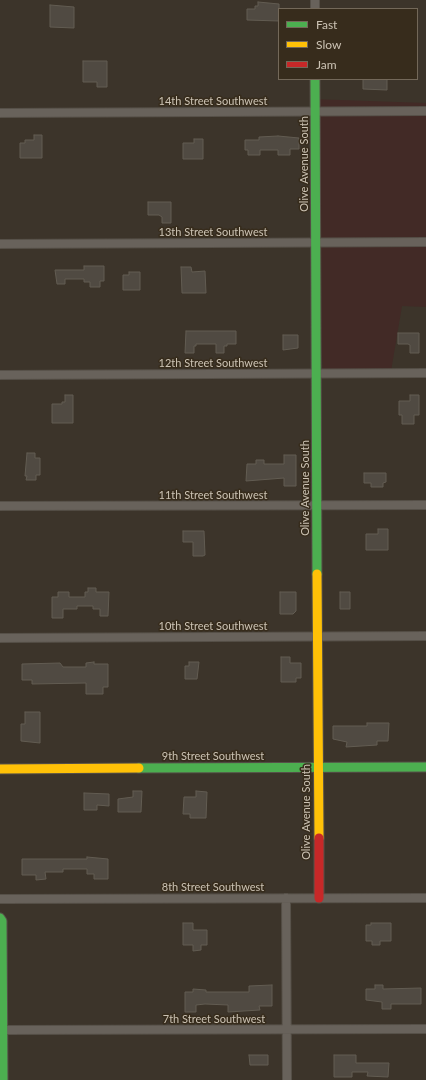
<!DOCTYPE html>
<html>
<head>
<meta charset="utf-8">
<style>
	body { margin:0 }
	#map { position:relative; width:426px; height:1080px; overflow:hidden; background:#3c342a; font-family:Lato,sans-serif }
	canvas { display:block }
	.legend { position:absolute; left:278px; top:8px; width:140px; height:72px; box-sizing:border-box; background:#372c1c; border:1px solid #736859; margin:0; padding:5px 7px; list-style:none; font-size:12px; color:#ccc3b4 }
	.legend li { display:flex; align-items:center; gap:8px; height:20px }
	.legend b { width:20px; border:1px solid #736859 }
</style>
</head>
<body>
<div id="map">
<canvas width="426" height="1080"></canvas>
<ul class="legend">
<li><b style="height:5px;background:#4caf50"></b>Fast</li>
<li><b style="height:5px;background:#ffc107"></b>Slow</li>
<li><b style="height:5px;background:#c62828"></b>Jam</li>
</ul>
</div>
<script>
const g = document.querySelector('canvas').getContext('2d');
g.lineJoin = 'round';
function fillPath(path, color) { g.fillStyle = color; g.fill(path, 'evenodd'); }
const shape = rows => new Path2D(rows.map(r => 'M' + r).join(''));
function stroke(path, color, width, dash) { g.strokeStyle = color; g.lineWidth = width; g.lineCap = dash ? 'butt' : 'round'; g.setLineDash(dash || []); g.stroke(path); }
function write(font, color, halo, rows, align = 'center') {
  g.font = font + ' Lato,sans-serif'; g.lineWidth = 3; g.setLineDash([]); g.textBaseline = 'middle'; g.strokeStyle = halo; g.fillStyle = color; for (const [text, x, y, turn = 0] of rows) {
    g.save(); g.translate(x, y); g.rotate((+turn || 0) * Math.PI / 180); g.textAlign = isNaN(turn) ? turn : align; if (halo) g.strokeText(text, 0, 0); g.fillText(text, 0, 0); g.restore();
  }
}
fillPath(shape([
	[311,99,426,103,426,307,402,306,390,377,323,377]
]), '#422a26');
const building = shape([
	[258,2,279,4,279,21,247,20,247,9,255,9,255,6,258,6,258,2],
	[50,5,74,7,74,28,50,27,50,5],
	[83,61,107,61,107,87,97,87,97,82,83,82,83,61],
	[363,79,387,79,387,90,363,89,363,79],
	[34,135,42,135,42,158,20,158,20,143,25,143,25,140,34,140,34,135],
	[278,136,299,138,299,149,290,149,290,155,278,155,278,150,260,150,260,155,248,155,248,150,245,150,245,140,259,140,259,137,278,136],
	[194,139,203,139,203,159,183,159,183,143,194,143,194,139],
	[148,202,171,202,171,223,162,223,162,217,159,215,148,215,148,202],
	[84,266,104,266,104,281,100,281,100,287,90,287,90,282,84,282,84,279,65,279,65,284,57,284,55,270,84,270,84,266],
	[181,267,191,267,192,272,205,271,206,293,182,293,181,267],
	[129,272,140,272,140,290,123,290,123,275,129,275,129,272],
	[186,331,236,331,236,344,227,344,227,346,224,346,224,353,216,353,216,344,196,344,196,346,194,346,194,353,185,353,186,331],
	[398,333,419,333,419,353,410,353,410,345,408,344,398,344,398,333],
	[283,335,298,335,298,348,283,350,283,335],
	[65,395,73,395,73,423,52,423,52,404,62,404,62,402,65,402,65,395],
	[410,395,419,395,419,415,414,415,414,424,402,424,402,415,399,415,399,401,410,401,410,395],
	[27,453,35,453,35,458,40,458,40,475,36,475,36,480,26,480,27,476,25,476,27,453],
	[284,455,296,455,296,486,284,486,284,478,246,481,247,464,256,464,256,460,264,460,264,464,284,464,284,455],
	[364,473,386,473,386,482,383,483,383,487,371,487,371,483,364,483,364,473],
	[378,529,388,529,388,550,366,550,366,534,378,534,378,529],
	[183,531,204,531,205,555,203,556,193,556,193,542,183,542,183,531],
	[88,588,96,588,96,592,109,592,108,616,100,616,100,609,93,609,93,606,77,606,77,609,63,609,63,618,52,618,52,597,58,597,58,592,69,592,69,597,85,597,85,592,88,592,88,588],
	[280,592,296,592,296,611,293,614,280,614,280,592],
	[340,592,350,592,350,609,340,609,340,592],
	[281,657,290,657,290,663,301,663,301,678,296,678,296,682,281,682,281,657],
	[94,662,94,664,108,664,108,687,103,687,103,694,86,694,86,683,32,684,32,680,22,680,22,664,60,663,63,667,86,667,86,663,94,662],
	[189,662,199,662,197,679,185,679,185,666,189,666,189,662],
	[25,712,40,712,40,743,21,741,21,724,25,724,25,712],
	[367,723,389,723,388,741,377,741,377,745,346,747,347,742,333,739,333,726,367,726,367,723],
	[133,791,142,791,141,812,118,812,118,799,133,797,133,791],
	[196,791,207,792,206,818,190,818,190,814,183,814,184,797,196,797,196,791],
	[84,793,109,794,109,806,97,805,97,810,84,810,84,793],
	[87,857,108,859,108,879,94,879,94,874,87,874,87,869,63,869,63,872,45,872,46,879,36,880,36,875,22,875,22,859,87,859,87,857],
	[183,923,193,923,193,930,207,930,207,945,201,945,201,950,193,951,193,945,183,945,183,923],
	[371,923,391,923,391,941,380,941,380,945,372,945,372,941,366,941,366,925,371,925,371,923],
	[272,985,272,1006,259,1006,260,1010,228,1012,228,1005,205,1004,196,1005,196,1012,185,1012,185,992,193,992,193,989,206,990,206,992,249,992,249,986,272,985],
	[375,985,383,985,383,989,421,988,421,1004,391,1004,391,1009,382,1009,382,1002,366,1000,366,989,375,989,375,985],
	[249,1055,268,1055,268,1065,250,1065,249,1055],
	[334,1055,356,1055,356,1063,389,1063,388,1077,367,1076,368,1072,352,1072,352,1077,334,1077,334,1055]
]);
fillPath(building, '#504a42');
stroke(building, '#625c52', 1);
const street = shape([
	[315,0,315,9],
	[0,113,426,111],
	[0,244,426,242],
	[0,375,426,373],
	[0,506,426,505],
	[0,638,426,636],
	[286,898,287,1080],
	[0,899,426,898],
	[2,1030,426,1029]
]);
const fast = shape([
	[315,79,317,574],
	[139,768,426,767],
	[0,918,2,921,3,1080]
]);
const slow = shape([
	[317,574,319,838],
	[0,769,139,768]
]);
const jam = shape([
	[319,838,319,898]
]);
stroke(street, '#565048', 10);
stroke(fast, '#565048', 11);
stroke(slow, '#565048', 11);
stroke(jam, '#565048', 11);
stroke(street, '#68625b', 8);
stroke(fast, '#4caf50', 9);
stroke(slow, '#ffc107', 9);
stroke(jam, '#c62828', 9);
write('11px', '#ccc3b4', '#372c1c', [
	["14th Street Southwest",213,101],
	["Olive Avenue South",304,164,-90],
	["13th Street Southwest",213,232],
	["12th Street Southwest",213,363],
	["Olive Avenue South",305,488,-90],
	["11th Street Southwest",213,495],
	["10th Street Southwest",213,626],
	["9th Street Southwest",213,756],
	["Olive Avenue South",306,812,-90],
	["8th Street Southwest",213,887],
	["7th Street Southwest",214,1019]
]);
</script>
</body>
</html>
